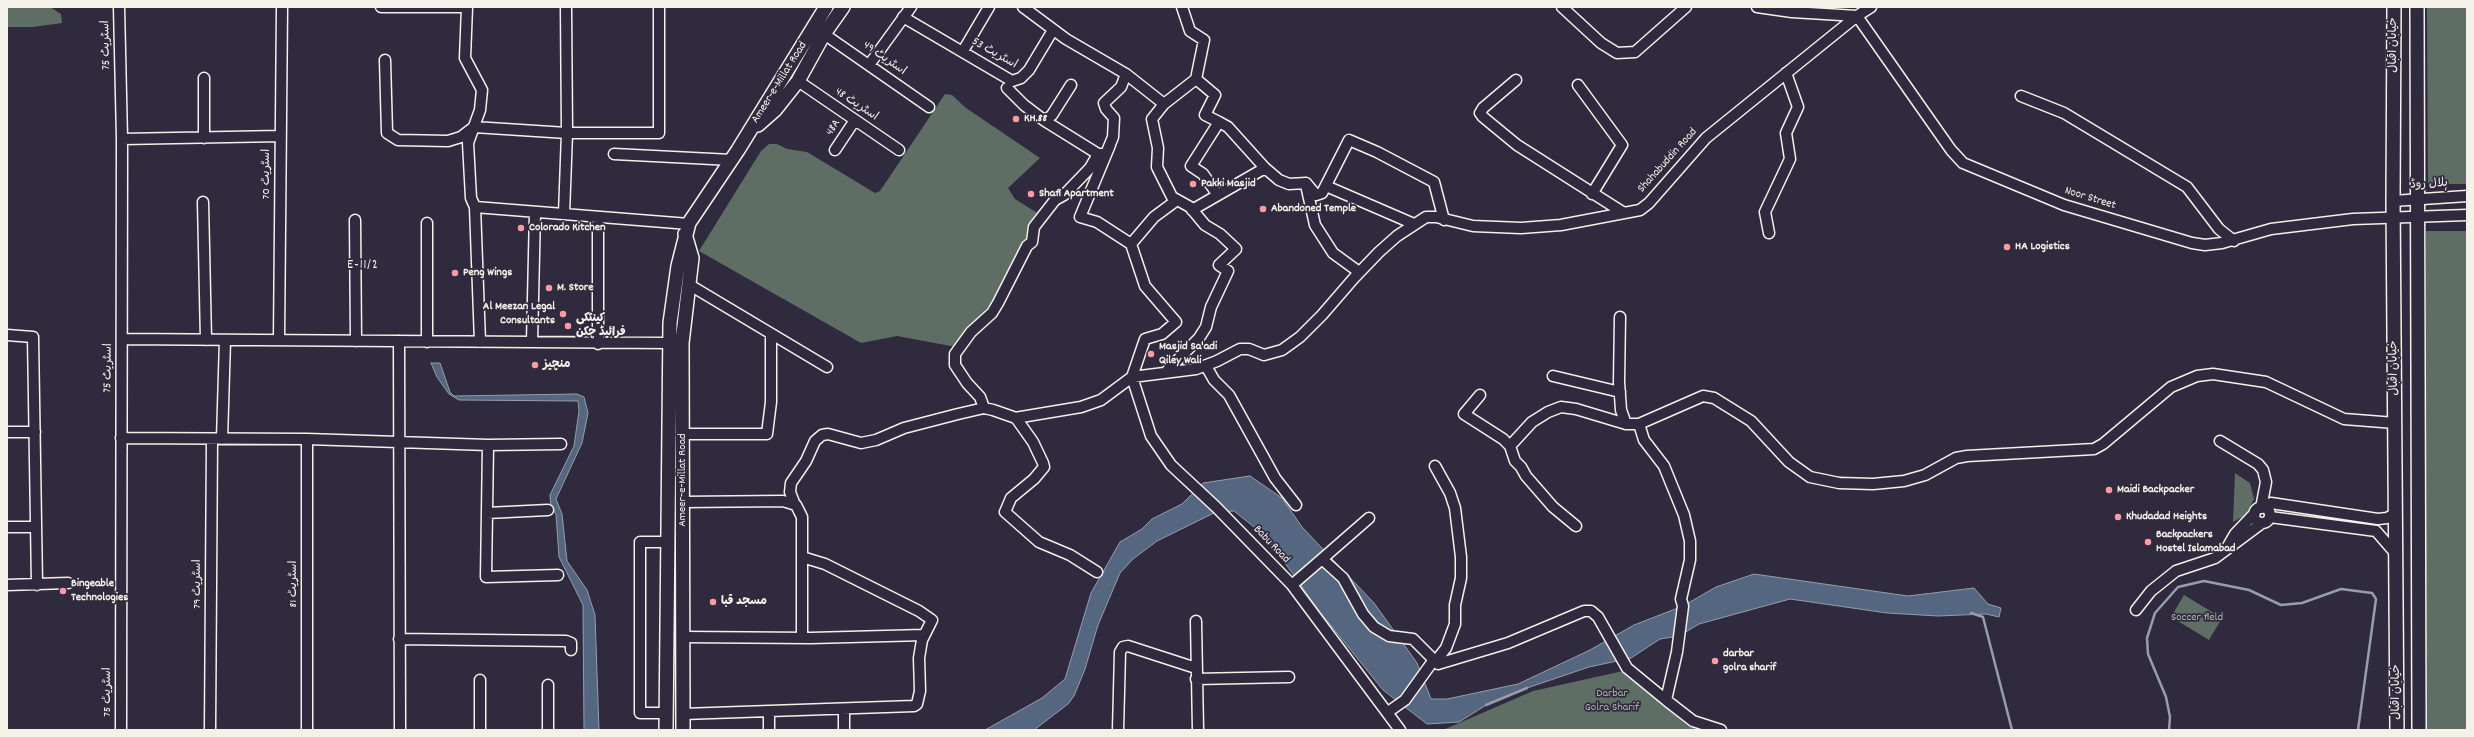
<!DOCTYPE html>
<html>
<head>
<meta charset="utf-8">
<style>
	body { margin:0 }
	#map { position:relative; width:2474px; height:737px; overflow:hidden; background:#2f2a3d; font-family:Dekko,sans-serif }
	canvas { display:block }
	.frame { position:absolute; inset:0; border:8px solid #f4f1e8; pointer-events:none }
</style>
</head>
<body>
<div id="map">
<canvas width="2474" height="737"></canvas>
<div class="frame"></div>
</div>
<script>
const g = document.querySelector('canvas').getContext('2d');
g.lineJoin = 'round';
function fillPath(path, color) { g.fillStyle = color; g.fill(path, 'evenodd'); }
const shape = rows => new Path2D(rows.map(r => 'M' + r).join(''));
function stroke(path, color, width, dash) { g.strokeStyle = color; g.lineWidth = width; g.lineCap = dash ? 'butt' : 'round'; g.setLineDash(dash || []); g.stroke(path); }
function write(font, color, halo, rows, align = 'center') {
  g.font = font + ' Dekko,"Playpen Sans Arabic",sans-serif'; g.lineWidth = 3.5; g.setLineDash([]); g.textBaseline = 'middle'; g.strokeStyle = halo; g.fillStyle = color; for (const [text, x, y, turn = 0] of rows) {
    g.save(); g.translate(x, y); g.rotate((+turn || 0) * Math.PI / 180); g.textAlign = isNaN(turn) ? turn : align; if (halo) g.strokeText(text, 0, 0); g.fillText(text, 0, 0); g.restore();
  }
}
fillPath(shape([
	[7,7,50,7,61,14,62,23,33,27,7,27],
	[2427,7,2467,7,2467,184,2428,184],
	[945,94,952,95,966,108,1040,158,1008,188,1015,199,1039,214,999,293,956,347,897,336,861,343,699,251,761,151,769,144,777,144,787,149,807,152,875,193,880,191],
	[2426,231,2467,231,2467,730,2424,730],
	[2235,473,2250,483,2254,499,2246,515,2233,522],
	[2184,595,2222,618,2209,640,2171,617],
	[1623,671,1688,726,1699,730,1443,730,1533,691]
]), '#5f6e64');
const water = shape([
	[431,363,440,363,450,392,454,396,577,394,584,397,588,413,582,443,556,499,562,514,567,561,587,590,595,615,599,730,584,730,583,605,559,557,556,514,551,508,550,495,574,446,579,411,578,401,459,400,449,394,437,377,431,363],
	[1250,476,1282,498,1302,527,1374,603,1417,663,1431,699,1447,699,1518,684,1590,650,1634,625,1683,606,1716,587,1754,574,1908,596,1974,588,1988,604,2001,608,1999,617,1986,614,1938,616,1887,613,1790,599,1699,624,1679,636,1660,639,1631,658,1589,667,1527,688,1488,704,1459,722,1427,724,1383,690,1320,612,1275,549,1254,527,1234,511,1216,512,1157,541,1133,559,1120,573,1098,625,1085,669,1074,696,1068,704,1034,730,985,730,1042,698,1065,679,1091,593,1120,542,1142,529,1152,519,1182,504,1203,483,1250,476]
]);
fillPath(water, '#556680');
stroke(water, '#959eaa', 1);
stroke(shape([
	[1971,613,1983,617,2012,730],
	[1486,705,1527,688],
	[2169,730,2170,717,2166,697,2148,654,2147,638,2155,613,2178,587,2204,581,2249,590,2281,605,2302,603,2341,589,2372,593,2376,599,2358,730]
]), '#959eaa', 2.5);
const minor = shape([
	[119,7,122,139,121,730],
	[381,7,467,7],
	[467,7,465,58,482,90,480,110,468,143,471,198,475,207,480,342],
	[1023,7,1066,39,1126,74,1164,104],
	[1562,7,1601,43,1617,53,1635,52,1686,7],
	[1757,7,1792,12,1857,16,1951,150,1963,163,2064,205,2192,243,2205,245,2222,243,2271,229,2353,219,2467,215],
	[903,17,1012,81,1021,78,1029,70,1053,30],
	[824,34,929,107],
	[963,51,989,7],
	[385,60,387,133,398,140,448,141,461,137,474,127,567,133,659,133,659,7],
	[869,65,911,7],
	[204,78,204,138],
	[1196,79,1215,95,1205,115,1219,122,1191,166,1203,174,1218,195],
	[1516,80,1483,108,1480,113,1483,117,1517,145,1624,213],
	[798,81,899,150],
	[1578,85,1622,145,1592,194],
	[1007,88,1024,105,1045,121,1098,154],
	[2021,96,2064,113,2187,187,2219,229,2234,241],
	[1045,121,1052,115,1071,85],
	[1219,122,1228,127,1265,168,1279,180,1289,184,1306,183],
	[122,139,280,136],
	[835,150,855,120],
	[614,154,732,160],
	[1306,183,1316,195,1322,193,1349,140,1377,152,1434,182,1444,220],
	[1306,185,1315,225,1333,253,1359,272],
	[1326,186,1414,224],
	[2393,201,2467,196],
	[203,202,206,340],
	[475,207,689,224],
	[1192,210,1265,168],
	[564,214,567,133,566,7],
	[598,218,598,344],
	[355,220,356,341],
	[1769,233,1765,212,1790,159,1786,133,1798,107,1786,73],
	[1131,244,1154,217,1177,200],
	[688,284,827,367],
	[1620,317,1619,382,1621,410,1626,424],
	[7,335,33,337,37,585],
	[122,339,670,343],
	[279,340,282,7],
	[399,341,400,730],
	[427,342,427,223],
	[532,342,535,212],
	[1206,366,1214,380,1229,395,1275,478,1296,505],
	[1166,372,1199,338,1206,327,1211,307,1228,271,1219,265,1236,249,1220,234,1205,225,1190,207,1172,197,1157,167,1158,148,1152,119,1164,104,1196,79,1204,40,1190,31,1182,7],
	[1553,376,1620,392],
	[1132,377,1196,369,1217,361,1240,349,1249,349,1264,355,1282,350,1300,337,1322,315,1354,278,1379,252,1397,236,1426,217,1436,217,1473,226,1521,228,1561,225,1640,210,1649,203,1706,138,1857,16,1871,7],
	[1132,377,1151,436,1171,465,1216,507,1292,585,1400,730],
	[1480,395,1464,414,1503,439,1510,446],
	[984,408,980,397,967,383,955,365,955,354,971,332,992,313,998,303,1027,246,1032,242,1034,227,1055,200,1064,195,1090,168,1098,154,1106,154,1113,137,1114,118,1106,109,1104,103,1121,87,1126,74],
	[1015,418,1081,407,1101,400,1132,377,1145,339,1162,334,1176,322,1145,286,1131,244,1097,222,1080,217,1110,145],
	[1639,424,1644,440,1664,466,1684,515,1690,541,1690,560,1681,599,1683,606,1677,652,1666,700,1693,721,1721,730],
	[7,432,35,432],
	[683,434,767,434,771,402,771,334],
	[121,438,307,439,488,445,561,444],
	[222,439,225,340],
	[2220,441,2258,464,2263,470,2266,482,2261,508],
	[488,445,486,577,558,575],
	[1435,466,1450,493,1455,508,1461,557,1461,578,1455,605,1455,624,1446,648,1435,662],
	[683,502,783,501,796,505,802,517,802,638],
	[795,505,790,492,791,483,806,461,815,441,822,435,828,434,861,443,876,440,904,428,958,414,984,408,993,410,1016,418,1033,442,1043,463,1044,467,1034,479,1011,498,1005,512,1039,542,1070,555,1097,572],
	'2254 515a8 8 0 1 1 16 0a8 8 0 1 1-16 0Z',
	[2265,508,2271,503,2378,519,2387,518,2396,513],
	[487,513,548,510],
	[2270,517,2376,531,2396,554],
	[1576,526,1553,507,1526,476,1521,467,1515,461,1510,446,1532,422,1548,412,1561,407,1576,409,1626,424,1639,424,1703,396,1714,398,1751,421,1789,462,1810,477,1839,483,1873,484,1904,481,1925,475,1956,458,1967,456,2094,449,2103,444,2171,387,2197,376,2213,374,2266,382,2344,419,2395,423],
	[7,527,36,527],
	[2228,546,2235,534,2255,513],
	[1322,559,1369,518],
	[7,585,68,583],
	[1292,585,1322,559,1343,578,1363,614,1374,627,1389,636,1413,639,1438,664,1508,643,1584,611,1591,611,1598,617,1627,668,1666,700],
	[2136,610,2151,591,2176,571,2215,558,2262,523],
	[1196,621,1198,730],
	[683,637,811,638,924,635],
	[399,639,566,641,571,643,571,650],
	[1196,679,1289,677],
	[769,712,769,730],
	[1388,712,1405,700,1433,661],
	[665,713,640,713,640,542,666,542],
	[683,714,914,706,917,704,920,691,919,658,922,640,932,620,919,611,825,564,802,557],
	[210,730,212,439],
	[307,730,307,439],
	[480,730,480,680],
	[548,730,548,685],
	[844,730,844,709],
	[1118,730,1120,652,1123,647,1128,646,1196,668]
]);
const major = shape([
	[2394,7,2393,201,2397,730],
	[2417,7,2419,730],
	[758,125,775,110,798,81,824,34,843,7],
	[666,730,670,323,678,266,689,223,738,150,826,7],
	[683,730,682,343,692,258,685,234]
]);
stroke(minor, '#f4f1e8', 13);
stroke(major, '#f4f1e8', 16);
stroke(minor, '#2f2a3d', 10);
stroke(major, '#2f2a3d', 13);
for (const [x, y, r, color] of [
	[1016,119,4,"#ff9aa2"],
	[1193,184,4,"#ff9aa2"],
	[1031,194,4,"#ff9aa2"],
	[1263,209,4,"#ff9aa2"],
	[521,228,4,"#ff9aa2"],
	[2007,247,4,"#ff9aa2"],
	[455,273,4,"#ff9aa2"],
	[549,288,4,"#ff9aa2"],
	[563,314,4,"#ff9aa2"],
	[568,326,4,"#ff9aa2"],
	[1151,354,4,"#ff9aa2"],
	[535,365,4,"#ff9aa2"],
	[2109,490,4,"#ff9aa2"],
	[2118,517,4,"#ff9aa2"],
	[2148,542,4,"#ff9aa2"],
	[63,591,4,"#ff9aa2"],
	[713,602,4,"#ff9aa2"],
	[1715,661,4,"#ff9aa2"]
]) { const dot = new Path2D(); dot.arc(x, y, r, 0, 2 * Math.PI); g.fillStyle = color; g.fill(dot); stroke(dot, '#2f2a3d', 1.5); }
write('12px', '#f4f1e8', '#2f2a3d', [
	["اسٹریٹ 75",107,45,-91],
	["خیابان اقبال",2394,45,-90],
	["اسٹریٹ 53",994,54,30],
	["اسٹریٹ 49",884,59,35],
	["Ameer-e-Millat Road",780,83,-58],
	["اسٹریٹ 48",856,105,34],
	["48A",834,128,-57],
	["Shahabuddin Road",1668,161,-48],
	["اسٹریٹ 70",267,174,-90],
	["ہلال روڈ",2429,185,-3],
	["Noor Street",2090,199,17],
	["اسٹریٹ 75",109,368,-89],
	["خیابان اقبال",2395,368,-91],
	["Ameer-e-Millat Road",683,480,-90],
	["Babu Road",1271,545,46],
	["اسٹریٹ 79",198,584,-90],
	["اسٹریٹ 81",294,584,-90],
	["اسٹریٹ 75",108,692,-90],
	["خیابان اقبال",2397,692,-90]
]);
write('bold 12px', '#f4f1e8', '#2f2a3d', [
	["KH.88",1024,119],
	["Pakki Masjid",1201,184],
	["Shafi Apartment",1039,194],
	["Abandoned Temple",1271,209],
	["Colorado Kitchen",529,228],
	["HA Logistics",2015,247],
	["Peng Wings",463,273],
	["M. Store",557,288],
	["Al Meezan Legal",555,307,"right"],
	["Consultants",555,321,"right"],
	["کینٹکی",576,319],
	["فرائیڈ چکن",576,333],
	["Masjid Sa'adi",1159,347],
	["Qiley Wali",1159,361],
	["منچیز",543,365],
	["Maidi Backpacker",2117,490],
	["Khudadad Heights",2126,517],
	["Backpackers",2156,535],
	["Hostel Islamabad",2156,549],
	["Bingeable",71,584],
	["Technologies",71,598],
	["مسجد قبا",721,602],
	["darbar",1723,654],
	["golra sharif",1723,668]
], 'left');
write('12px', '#b1b6ad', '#2f2a3d', [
	["Soccer field",2197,618],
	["Darbar",1612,694],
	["Golra Sharif",1612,708]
]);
g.letterSpacing = '1px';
write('13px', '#f4f1e8', '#2f2a3d', [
	["E-11/2",363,266]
]);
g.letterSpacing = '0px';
</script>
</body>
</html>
